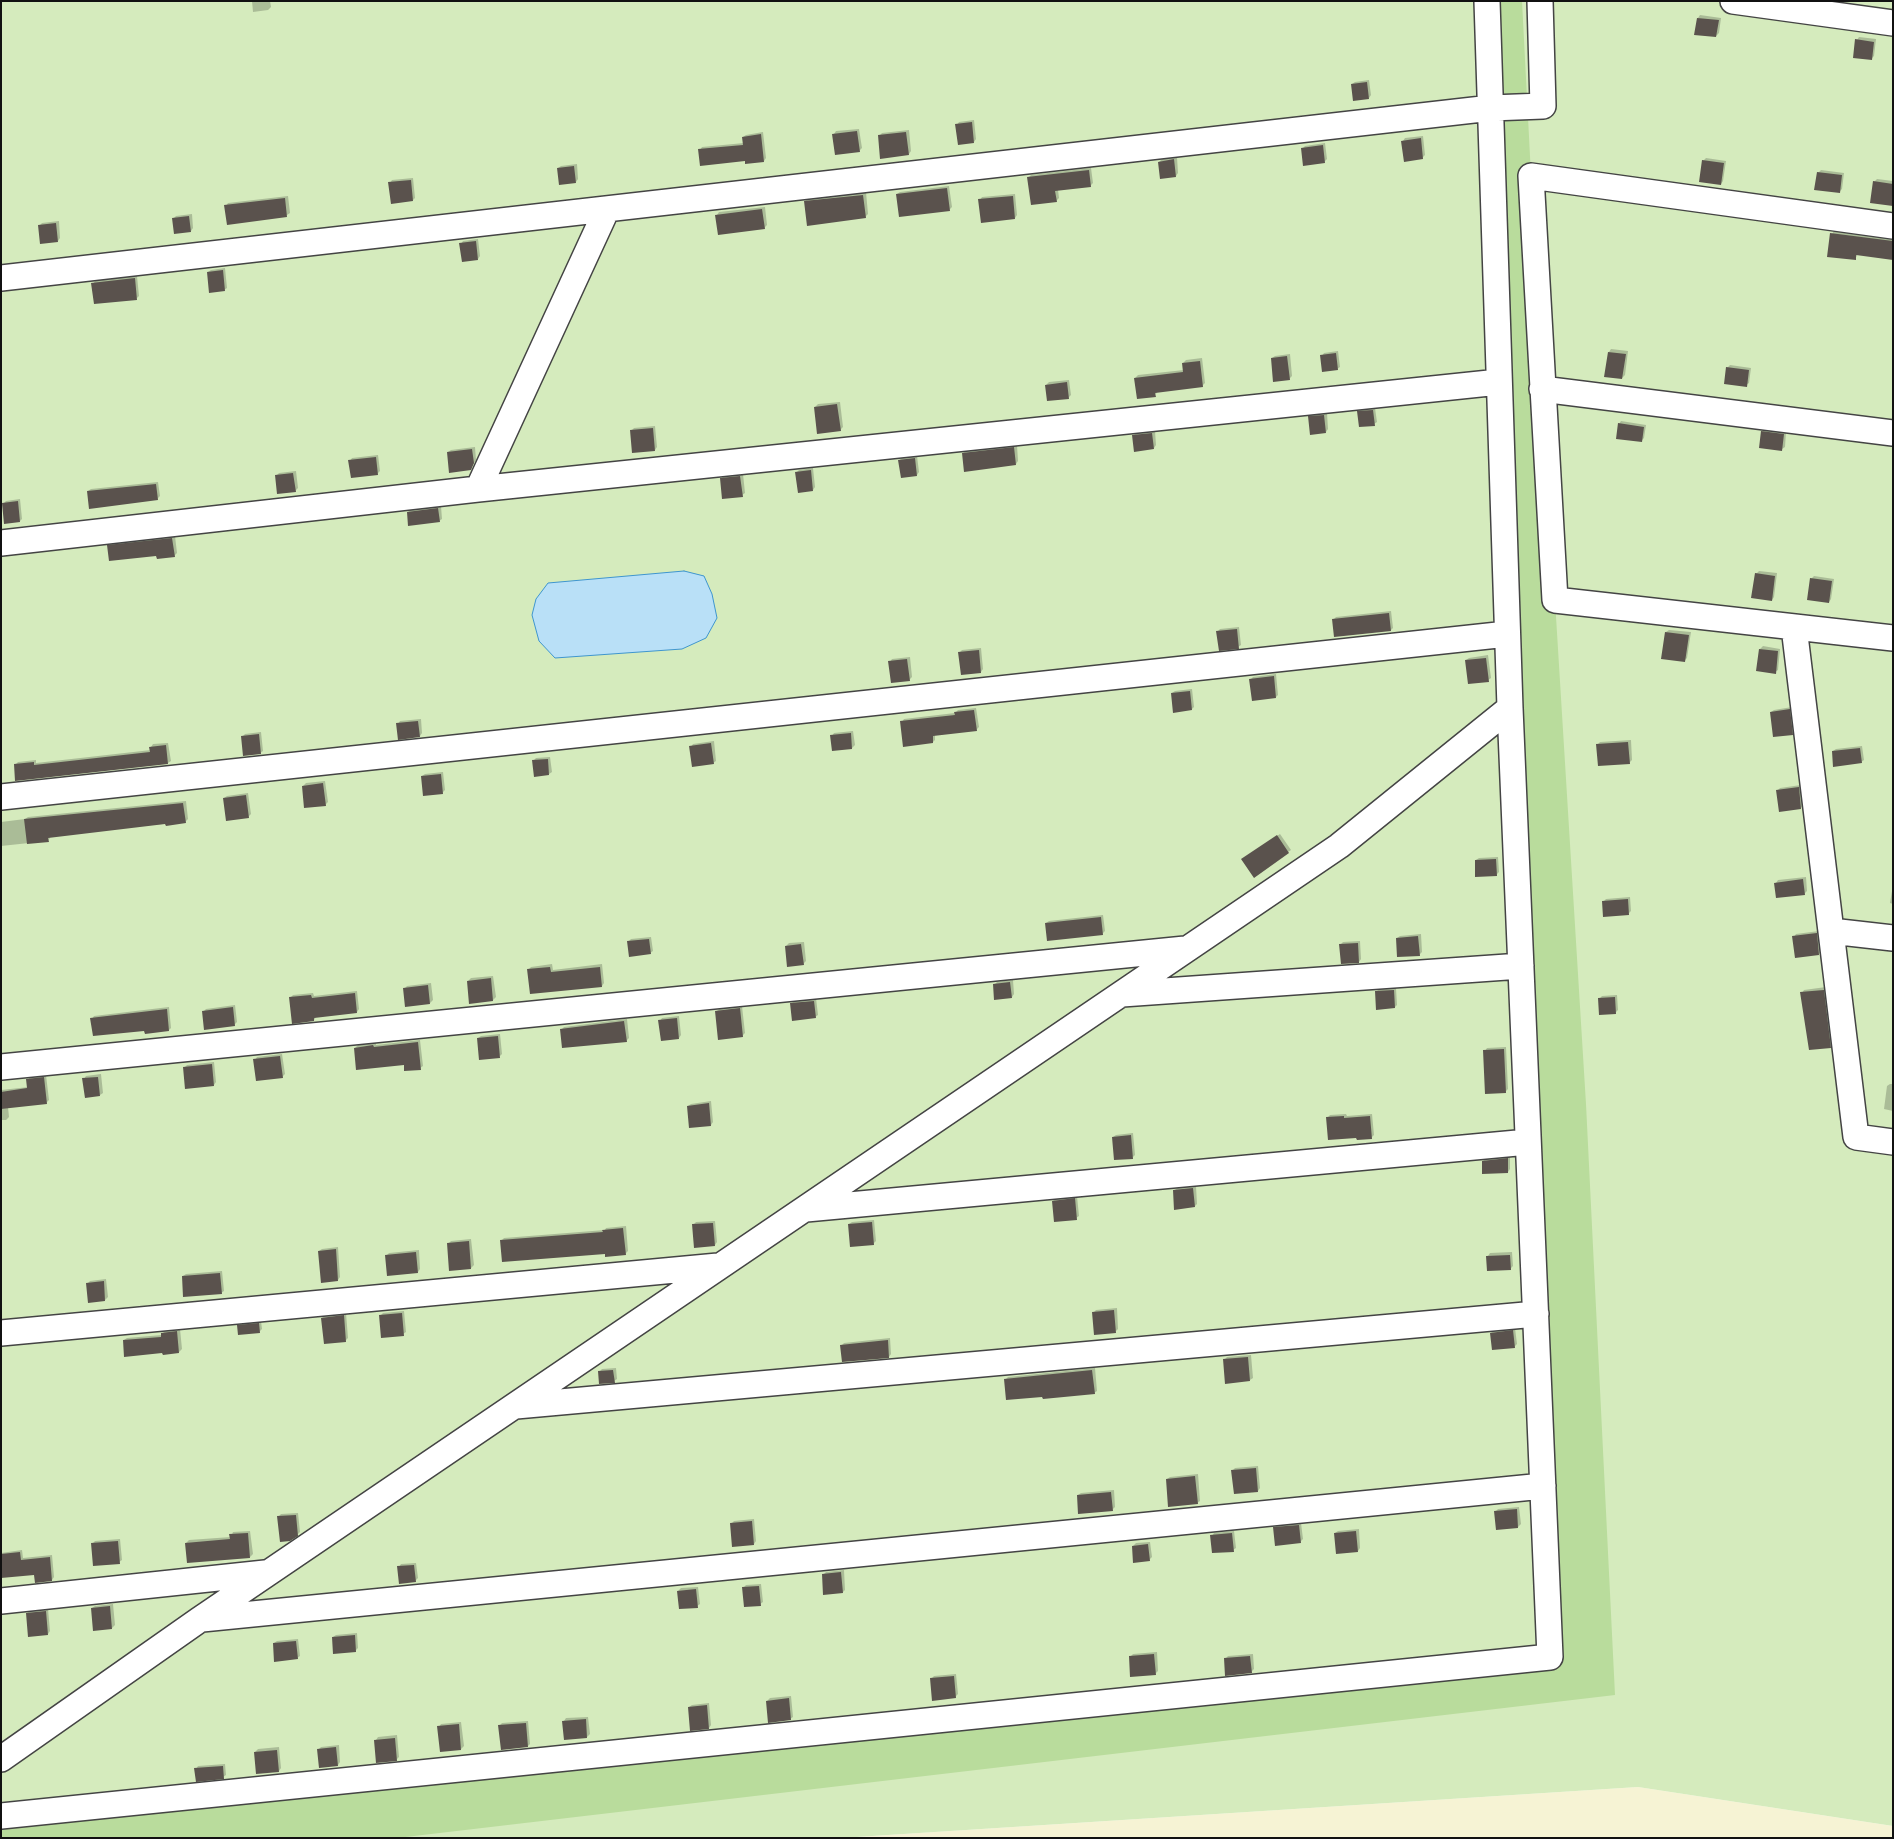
<!DOCTYPE html>
<html>
<head>
<meta charset="utf-8">
<style>
	body { margin:0 }
	#map { position:relative; width:1894px; height:1839px; overflow:hidden; background:#fffdf5; font-family:"Playfair Display",serif }
	canvas { display:block }
	.frame { position:absolute; inset:0; border:2px solid #111; pointer-events:none }
</style>
</head>
<body>
<div id="map">
<canvas width="1894" height="1839"></canvas>
<div class="frame"></div>
</div>
<script>
const g = document.querySelector('canvas').getContext('2d');
g.lineJoin = 'round';
function fillPath(path, color) { g.fillStyle = color; g.fill(path, 'evenodd'); }
const shape = rows => new Path2D(rows.map(r => 'M' + r).join(''));
function stroke(path, color, width, dash) { g.strokeStyle = color; g.lineWidth = width; g.lineCap = dash ? 'butt' : 'round'; g.setLineDash(dash || []); g.stroke(path); }
fillPath(shape([
	[1638,1787,1893,1826,1893,1838,841,1838]
]), '#f6f3d4');
fillPath(shape([
	[1,1,1893,1,1893,1826,1638,1787,841,1838,1,1838]
]), '#d5ebbd');
fillPath(shape([
	[1487,1,1522,1,1542,389,1586,1104,1615,1695,397,1838,1,1838,1,1824,1550,1657]
]), '#b9dc9c');
const water = shape([
	[684,571,704,576,712,594,717,618,706,638,682,649,555,658,539,641,532,615,536,599,548,583,684,571]
]);
fillPath(water, '#b9e0f7');
stroke(water, '#3f96cf', 1);
fillPath(shape([
	[252,1,270,1,271,7,268,10,253,12],
	[1700,15,1721,18,1719,33,1716,36,1698,18],
	[1859,37,1876,39,1874,56,1871,59,1857,40],
	[1369,80,1371,95,1369,98,1352,84,1355,82],
	[974,120,976,139,974,142,957,125,959,122],
	[859,129,862,148,859,151,834,134,836,131],
	[909,130,911,151,909,154,879,136,882,133],
	[763,132,766,158,764,161,700,150,702,147,744,143,743,137,746,135],
	[1423,136,1425,155,1422,158,1403,141,1405,138],
	[1325,143,1327,159,1324,162,1302,149,1305,146],
	[1177,157,1178,173,1176,176,1159,162,1162,159],
	[1706,158,1726,161,1723,181,1721,184,1703,161],
	[577,164,578,179,576,182,558,168,561,166],
	[1091,168,1093,183,1090,186,1058,190,1059,198,1056,201,1029,177,1031,175],
	[1821,170,1844,173,1842,189,1839,192,1818,173],
	[413,178,415,198,413,200,390,183,392,180],
	[1877,179,1893,181,1893,205,1874,182],
	[949,186,952,207,949,210,897,194,900,192],
	[866,192,868,214,865,217,805,201,808,199],
	[1015,194,1017,215,1015,218,980,200,982,197],
	[288,196,290,213,287,215,228,223,226,206,228,203],
	[765,207,767,225,764,228,717,215,719,212],
	[192,214,193,228,191,231,174,218,176,216],
	[59,221,60,238,58,241,39,226,42,223],
	[1834,231,1893,238,1893,259,1858,254,1855,259,1832,234],
	[478,239,480,256,478,259,461,244,463,241],
	[225,268,227,288,224,290,208,272,211,270],
	[137,276,139,296,137,298,93,284,95,281],
	[1611,349,1628,351,1625,375,1622,378,1609,352],
	[1338,351,1340,367,1337,369,1322,356,1324,353],
	[1290,354,1292,376,1289,379,1272,358,1275,356],
	[1202,358,1205,383,1202,386,1158,391,1155,395,1135,378,1138,375,1184,370,1183,363,1186,360],
	[1730,365,1751,368,1749,383,1746,385,1727,368],
	[1069,380,1071,395,1068,398,1046,385,1049,382],
	[840,402,843,427,840,430,815,407,818,404],
	[1375,408,1377,422,1374,424,1358,412,1361,409],
	[1327,413,1328,429,1326,432,1309,417,1312,414],
	[1621,421,1646,425,1644,438,1641,441,1619,424],
	[655,426,657,447,655,450,631,431,634,428],
	[1765,429,1786,432,1785,447,1782,449,1762,432],
	[1155,431,1156,445,1154,448,1134,435,1136,433],
	[1017,445,1018,461,1016,464,963,453,966,451],
	[475,447,476,460,470,469,448,452,451,450],
	[378,455,380,471,377,474,350,461,352,458],
	[917,456,919,472,917,475,900,460,902,457],
	[813,468,815,487,813,490,797,472,799,470],
	[296,471,298,488,295,491,277,475,279,473],
	[743,474,745,493,742,495,721,479,724,476],
	[158,482,160,496,157,499,88,491,91,489],
	[20,499,22,519,20,521,3,504,6,501],
	[441,506,442,519,439,521,408,512,411,509],
	[175,536,177,553,174,556,109,546,111,543],
	[1759,571,1777,573,1774,597,1772,600,1756,574],
	[1814,576,1834,579,1831,599,1829,602,1811,579],
	[1391,611,1393,628,1391,630,1333,620,1336,617],
	[1239,627,1241,645,1238,647,1217,632,1220,629],
	[1669,630,1691,632,1687,658,1685,660,1666,632],
	[1763,646,1780,649,1778,670,1775,672,1760,649],
	[981,648,983,669,981,672,959,653,962,650],
	[1488,655,1491,678,1488,680,1466,660,1469,658],
	[910,657,912,677,909,680,890,662,892,659],
	[1276,674,1278,695,1276,697,1251,679,1253,677],
	[1192,689,1194,707,1192,709,1172,693,1175,691],
	[1792,707,1795,731,1792,734,1771,712,1774,710],
	[976,708,979,727,976,730,935,735,935,740,933,742,902,722,904,719,955,713,958,710],
	[421,719,422,733,420,736,398,724,400,721],
	[853,731,855,745,852,748,832,736,834,733],
	[261,732,263,751,260,753,242,737,245,734],
	[1631,740,1632,760,1629,763,1598,744,1600,742],
	[714,741,716,761,713,763,691,747,693,744],
	[168,743,171,761,168,763,16,780,15,765,18,762,36,760,36,763,151,750,151,747,153,744],
	[1862,746,1864,760,1861,762,1833,751,1836,749],
	[550,757,552,772,549,774,533,761,536,758],
	[443,772,445,790,442,793,422,776,425,774],
	[325,781,328,802,325,805,303,786,306,783],
	[1801,785,1803,805,1801,808,1778,790,1780,788],
	[248,793,251,814,248,817,224,798,227,796],
	[186,801,188,819,185,822,95,830,51,836,48,841,1,846,1,822,25,819,28,817],
	[1280,834,1291,850,1288,852,1246,857],
	[1498,857,1499,872,1496,875,1476,860,1479,858],
	[1806,877,1807,891,1804,894,1776,883,1778,880],
	[1893,885,1893,904,1890,903],
	[1630,897,1631,911,1628,914,1604,901,1606,899],
	[1103,915,1105,931,1102,934,1046,923,1049,921],
	[1819,931,1822,951,1819,954,1794,937,1796,934],
	[1421,934,1422,952,1419,955,1397,938,1400,936],
	[651,937,653,951,650,953,628,942,631,939],
	[1360,941,1361,959,1359,962,1341,944,1343,942],
	[804,942,806,961,803,964,786,946,789,943],
	[552,964,553,970,602,964,604,983,602,986,528,970,531,967],
	[493,976,496,997,493,1000,470,1002,468,981,471,978],
	[1013,980,1014,994,1012,997,994,985,997,982],
	[431,983,433,1000,430,1003,404,989,407,986],
	[1826,987,1833,1044,1830,1046,1802,993,1804,990],
	[1396,988,1397,1005,1395,1007,1376,992,1379,989],
	[357,991,359,1009,357,1012,316,1017,314,1020,290,998,293,995,313,993,314,996],
	[1617,995,1618,1010,1615,1013,1599,999,1602,996],
	[816,998,818,1015,815,1017,792,1003,794,1001],
	[235,1005,237,1022,234,1025,203,1012,206,1009],
	[742,1006,745,1033,742,1036,716,1012,719,1009],
	[169,1007,171,1028,169,1030,145,1029,92,1019,94,1016],
	[679,1016,681,1035,679,1038,660,1021,662,1018],
	[627,1019,629,1038,626,1041,561,1030,564,1027],
	[500,1034,502,1054,500,1056,478,1038,481,1036],
	[420,1040,423,1066,420,1068,355,1048,358,1045,376,1043,376,1045],
	[1506,1047,1508,1089,1505,1092,1485,1051,1487,1048],
	[282,1054,285,1074,282,1077,255,1060,257,1057],
	[214,1062,216,1082,214,1085,184,1068,187,1065],
	[101,1074,103,1093,100,1095,84,1079,86,1076],
	[46,1075,49,1100,46,1103,8,1107,9,1117,6,1120,1,1120,1,1090,29,1087,28,1080,30,1077],
	[1890,1084,1893,1084,1893,1111,1884,1109,1887,1086],
	[711,1101,713,1122,711,1125,688,1106,691,1104],
	[1346,1114,1347,1116,1372,1114,1374,1135,1371,1138,1327,1118,1330,1115],
	[1133,1133,1135,1155,1133,1157,1113,1137,1116,1135],
	[1510,1156,1510,1169,1508,1172,1483,1161,1486,1158],
	[1196,1186,1197,1204,1195,1206,1174,1191,1177,1188],
	[1077,1196,1079,1216,1076,1218,1053,1201,1056,1198],
	[874,1220,876,1241,873,1244,849,1224,852,1222],
	[715,1221,717,1242,715,1245,693,1225,696,1222],
	[626,1226,628,1251,625,1254,502,1240,504,1238,605,1230,606,1228],
	[471,1239,474,1265,471,1268,448,1244,451,1241],
	[338,1247,340,1277,338,1280,319,1251,322,1249],
	[419,1250,420,1269,418,1272,387,1255,389,1253],
	[1512,1252,1513,1266,1510,1269,1488,1256,1490,1253],
	[222,1271,224,1291,221,1293,183,1276,186,1274],
	[106,1279,108,1297,105,1300,87,1284,90,1281],
	[1117,1308,1118,1329,1116,1331,1093,1313,1096,1310],
	[404,1311,406,1332,403,1334,380,1316,383,1313],
	[346,1313,348,1338,345,1341,322,1318,325,1315],
	[261,1321,262,1329,259,1332,239,1326,241,1323],
	[1515,1328,1517,1344,1514,1347,1491,1333,1494,1330],
	[180,1329,182,1349,179,1352,164,1353,124,1340,127,1338,162,1335,165,1330],
	[890,1338,891,1354,889,1357,842,1345,844,1343],
	[1251,1355,1253,1378,1250,1380,1224,1360,1227,1357],
	[616,1368,617,1379,614,1381,599,1372,602,1369],
	[1095,1368,1097,1391,1094,1393,1044,1395,1005,1380,1008,1377],
	[1258,1466,1260,1488,1258,1491,1232,1471,1235,1468],
	[1198,1474,1200,1501,1197,1503,1167,1479,1170,1477],
	[1114,1490,1115,1507,1113,1509,1078,1495,1081,1493],
	[1519,1507,1521,1524,1518,1527,1496,1511,1498,1509],
	[298,1513,300,1532,297,1535,278,1517,281,1514],
	[754,1519,756,1541,754,1544,731,1524,734,1521],
	[1301,1523,1303,1539,1300,1542,1274,1528,1277,1525],
	[1359,1529,1360,1548,1358,1551,1335,1533,1338,1531],
	[250,1531,253,1554,250,1557,188,1561,186,1543,189,1540,231,1537,233,1532],
	[1234,1531,1236,1548,1233,1550,1212,1536,1214,1533],
	[120,1539,122,1560,119,1562,92,1544,95,1541],
	[1150,1542,1152,1557,1149,1560,1133,1546,1136,1543],
	[22,1550,23,1558,52,1555,54,1577,52,1580,35,1574,1,1577,1,1553],
	[416,1563,418,1578,415,1581,399,1567,401,1564],
	[844,1570,845,1590,843,1592,823,1575,826,1572],
	[761,1584,763,1602,760,1604,743,1588,746,1585],
	[698,1587,700,1604,697,1606,678,1591,681,1588],
	[113,1604,115,1625,112,1628,92,1608,95,1606],
	[48,1609,50,1631,48,1634,27,1613,30,1611],
	[357,1633,358,1648,355,1651,333,1637,336,1635],
	[298,1639,300,1656,297,1658,274,1643,277,1641],
	[1157,1652,1158,1671,1156,1673,1130,1657,1133,1654],
	[1253,1654,1254,1669,1251,1672,1225,1659,1228,1656],
	[956,1674,958,1694,955,1697,931,1679,934,1676],
	[791,1696,793,1717,790,1719,767,1701,770,1698],
	[709,1703,711,1725,709,1728,689,1707,692,1705],
	[588,1717,590,1734,587,1737,564,1721,566,1718],
	[528,1721,530,1744,528,1746,499,1726,502,1723],
	[461,1722,464,1746,461,1749,439,1727,441,1724],
	[397,1735,399,1757,396,1760,376,1740,378,1737],
	[339,1745,340,1762,338,1765,319,1749,321,1747],
	[279,1747,281,1768,279,1771,255,1752,258,1749],
	[225,1764,226,1775,223,1777,196,1769,198,1766]
]), '#0003');
fillPath(shape([
	[1697,18,1719,20,1716,37,1694,35],
	[1855,39,1874,42,1872,60,1853,58],
	[1367,82,1369,99,1353,101,1351,84],
	[972,122,974,143,958,145,955,124],
	[857,131,860,152,835,155,832,134],
	[906,132,909,155,880,159,878,135],
	[761,134,764,162,745,164,745,161,700,166,698,149,743,145,742,137],
	[1421,138,1423,159,1404,162,1401,141],
	[1323,145,1325,163,1303,166,1301,148],
	[1174,159,1176,177,1160,179,1158,162],
	[1702,160,1724,163,1721,185,1699,182],
	[574,166,576,183,559,185,557,168],
	[1089,170,1091,187,1055,191,1057,202,1031,205,1027,177],
	[1817,172,1842,175,1840,193,1814,190],
	[411,180,413,201,391,204,388,182],
	[1873,181,1893,184,1893,206,1870,203],
	[947,188,950,211,899,217,896,194],
	[863,195,866,218,807,226,804,201],
	[1013,196,1015,219,981,223,978,199],
	[285,198,287,217,227,225,224,205],
	[762,209,765,229,718,235,715,215],
	[189,216,191,232,174,234,172,218],
	[56,223,58,242,40,244,38,225],
	[1830,233,1893,241,1893,260,1856,255,1856,260,1827,257],
	[476,241,478,260,462,262,459,243],
	[223,270,225,291,209,293,207,272],
	[135,278,137,300,94,304,91,283],
	[1608,352,1626,354,1622,379,1604,377],
	[1336,353,1338,370,1322,372,1320,355],
	[1287,356,1290,380,1273,382,1271,358],
	[1200,361,1203,387,1155,393,1156,397,1137,399,1134,378,1183,372,1182,363],
	[1726,367,1749,370,1747,387,1724,384],
	[1067,382,1069,399,1047,401,1045,385],
	[837,404,841,431,817,434,814,407],
	[1373,410,1375,426,1359,427,1357,411],
	[1324,415,1326,433,1310,435,1308,416],
	[1618,423,1644,427,1642,442,1616,439],
	[653,428,655,451,632,453,630,430],
	[1761,431,1784,434,1782,451,1759,448],
	[1152,433,1154,449,1134,452,1132,435],
	[1014,447,1016,465,964,472,962,453],
	[472,449,474,463,471,470,449,473,447,452],
	[376,457,378,475,351,478,348,460],
	[915,458,917,476,901,478,898,460],
	[811,470,813,491,798,493,795,472],
	[293,473,296,492,277,494,275,475],
	[740,476,743,497,722,499,720,478],
	[156,484,158,500,89,509,87,491],
	[18,501,20,522,4,524,2,503],
	[438,508,440,522,408,526,407,512],
	[172,538,175,557,157,559,156,556,109,561,107,545],
	[1755,573,1775,576,1772,601,1751,598],
	[1810,578,1832,581,1829,603,1807,600],
	[1389,613,1391,631,1334,637,1332,619],
	[1237,629,1239,649,1219,651,1216,631],
	[1665,632,1689,635,1685,662,1661,659],
	[1759,649,1778,651,1776,674,1756,671],
	[979,650,981,673,961,675,958,652],
	[1486,658,1489,682,1468,684,1465,660],
	[907,659,910,681,891,683,888,661],
	[1274,676,1276,698,1252,701,1249,679],
	[1190,691,1192,710,1173,713,1171,693],
	[1790,709,1793,735,1773,737,1770,712],
	[974,710,977,731,933,736,933,743,903,747,900,721,955,715,954,712],
	[418,721,420,737,398,740,396,723],
	[851,733,852,749,832,751,830,735],
	[259,734,261,754,243,756,241,736],
	[1628,742,1630,764,1598,766,1596,744],
	[711,743,714,764,692,767,689,746],
	[166,745,168,764,15,781,14,764,34,762,34,765,150,752,149,747],
	[1860,748,1862,763,1833,767,1832,751],
	[548,759,549,775,534,777,532,760],
	[441,774,443,794,423,796,421,776],
	[323,783,326,806,304,808,302,786],
	[1799,787,1801,809,1779,812,1776,790],
	[246,795,249,818,226,821,223,798],
	[183,803,186,823,166,826,165,824,48,838,49,842,27,844,24,819],
	[1277,835,1289,853,1254,878,1241,859],
	[1496,859,1497,876,1475,877,1475,860],
	[1803,879,1805,895,1776,898,1774,883],
	[1628,899,1629,915,1603,917,1602,901],
	[1101,917,1103,935,1047,941,1045,923],
	[1817,933,1819,955,1795,958,1792,936],
	[1418,936,1420,956,1397,957,1396,938],
	[649,939,651,954,629,957,627,941],
	[1358,943,1359,963,1341,964,1339,944],
	[801,944,804,965,787,967,785,946],
	[550,967,551,972,600,967,602,987,530,994,527,969],
	[491,978,493,1001,469,1004,467,981],
	[1010,982,1012,998,994,1000,993,984],
	[428,985,430,1004,405,1007,403,988],
	[1394,990,1395,1008,1376,1010,1375,991],
	[1824,990,1831,1048,1809,1050,1800,992],
	[355,993,357,1013,314,1018,314,1021,292,1024,289,997,311,995,312,998],
	[1615,997,1616,1014,1599,1015,1598,998],
	[814,1001,816,1018,792,1021,790,1003],
	[233,1007,235,1026,204,1030,202,1011],
	[740,1008,743,1037,718,1040,715,1011],
	[167,1009,169,1031,145,1034,144,1031,93,1036,90,1018],
	[677,1018,679,1039,661,1041,658,1020],
	[624,1021,627,1042,562,1048,560,1029],
	[498,1036,500,1058,479,1060,477,1038],
	[418,1042,421,1070,404,1071,404,1065,356,1070,354,1048,373,1045,374,1047],
	[1504,1049,1506,1093,1485,1094,1483,1050],
	[280,1056,283,1078,256,1081,253,1059],
	[212,1064,214,1086,185,1089,183,1067],
	[44,1077,47,1104,1,1109,1,1092,27,1088,26,1079],
	[98,1077,100,1096,85,1098,82,1078],
	[709,1103,711,1126,689,1128,687,1106],
	[1344,1116,1344,1118,1370,1116,1372,1139,1357,1140,1356,1138,1328,1140,1326,1117],
	[1131,1135,1133,1159,1114,1160,1112,1137],
	[1508,1158,1508,1173,1482,1174,1482,1161],
	[1193,1188,1195,1207,1174,1210,1173,1190],
	[1075,1198,1077,1220,1054,1222,1052,1201],
	[872,1222,874,1245,850,1247,848,1224],
	[713,1223,715,1246,694,1248,692,1224],
	[623,1228,626,1255,605,1257,605,1254,502,1262,500,1240,603,1232,602,1230],
	[469,1241,471,1269,449,1271,447,1243],
	[336,1249,338,1281,321,1283,318,1251],
	[416,1252,418,1273,387,1276,385,1255],
	[1510,1255,1511,1270,1487,1271,1486,1256],
	[220,1273,222,1294,183,1297,182,1276],
	[104,1281,105,1301,88,1303,86,1283],
	[1114,1310,1116,1333,1094,1335,1092,1312],
	[402,1313,404,1336,381,1338,379,1315],
	[344,1315,346,1342,324,1344,321,1318],
	[259,1323,260,1333,238,1335,237,1325],
	[1513,1330,1515,1348,1492,1350,1490,1333],
	[177,1331,179,1353,163,1355,162,1353,124,1357,123,1340,161,1337,161,1333],
	[888,1340,889,1358,842,1362,840,1345],
	[1248,1357,1250,1381,1225,1384,1223,1359],
	[613,1370,615,1383,599,1384,598,1371],
	[1092,1370,1095,1394,1043,1399,1042,1397,1006,1400,1004,1379],
	[1256,1468,1258,1492,1234,1494,1231,1470],
	[1195,1476,1198,1504,1168,1507,1166,1479],
	[1111,1492,1113,1511,1078,1514,1077,1495],
	[1517,1509,1518,1528,1496,1530,1494,1511],
	[296,1515,298,1536,290,1541,280,1542,277,1516],
	[752,1521,754,1545,732,1547,730,1523],
	[1299,1525,1301,1543,1275,1546,1273,1527],
	[1356,1531,1358,1552,1336,1554,1334,1533],
	[248,1533,250,1558,187,1563,185,1543,230,1539,229,1534],
	[1232,1533,1234,1552,1212,1553,1210,1535],
	[118,1541,120,1564,93,1566,91,1543],
	[1148,1544,1150,1561,1133,1563,1132,1546],
	[20,1552,21,1560,50,1557,52,1581,35,1583,34,1575,1,1578,1,1554],
	[414,1565,416,1582,399,1584,397,1566],
	[841,1572,843,1593,823,1595,822,1574],
	[759,1586,761,1606,744,1607,742,1587],
	[696,1589,698,1608,679,1609,677,1591],
	[110,1606,112,1629,93,1631,91,1608],
	[46,1611,48,1635,28,1637,26,1613],
	[355,1635,356,1652,333,1654,332,1637],
	[296,1641,298,1659,274,1662,273,1643],
	[1154,1654,1156,1675,1130,1677,1129,1656],
	[1250,1656,1252,1673,1225,1676,1224,1658],
	[954,1676,956,1698,932,1701,930,1678],
	[789,1698,791,1720,768,1723,766,1701],
	[707,1705,709,1729,690,1731,688,1707],
	[586,1719,587,1738,564,1740,562,1721],
	[526,1723,528,1747,501,1750,498,1725],
	[459,1724,461,1750,440,1752,437,1726],
	[395,1738,397,1761,376,1763,374,1740],
	[336,1747,338,1766,319,1768,317,1749],
	[277,1750,279,1772,256,1774,254,1752],
	[223,1766,224,1779,196,1782,194,1768]
]), '#5a524d');
const minor = shape([
	[1733,1,1893,23],
	[1893,226,1531,176,1555,600,1893,638],
	[1,278,1491,108,1543,106,1540,1],
	[1542,389,1893,433],
	[478,489,607,209],
	[1,543,478,489,1499,382],
	[1794,627,1856,1137,1893,1142],
	[1,797,1507,634],
	[1831,931,1893,938],
	[1122,994,1521,966],
	[1,1067,1185,949],
	[806,1209,1528,1142],
	[1,1333,718,1266],
	[516,1406,1536,1314],
	[1,1601,265,1573],
	[202,1619,1543,1486],
	[1,1759,199,1620,1339,846,1510,708],
	[1,1816,1550,1657,1510,708,1487,1]
]);
stroke(minor, '#444', 28);
stroke(minor, '#fff', 25);
</script>
</body>
</html>
